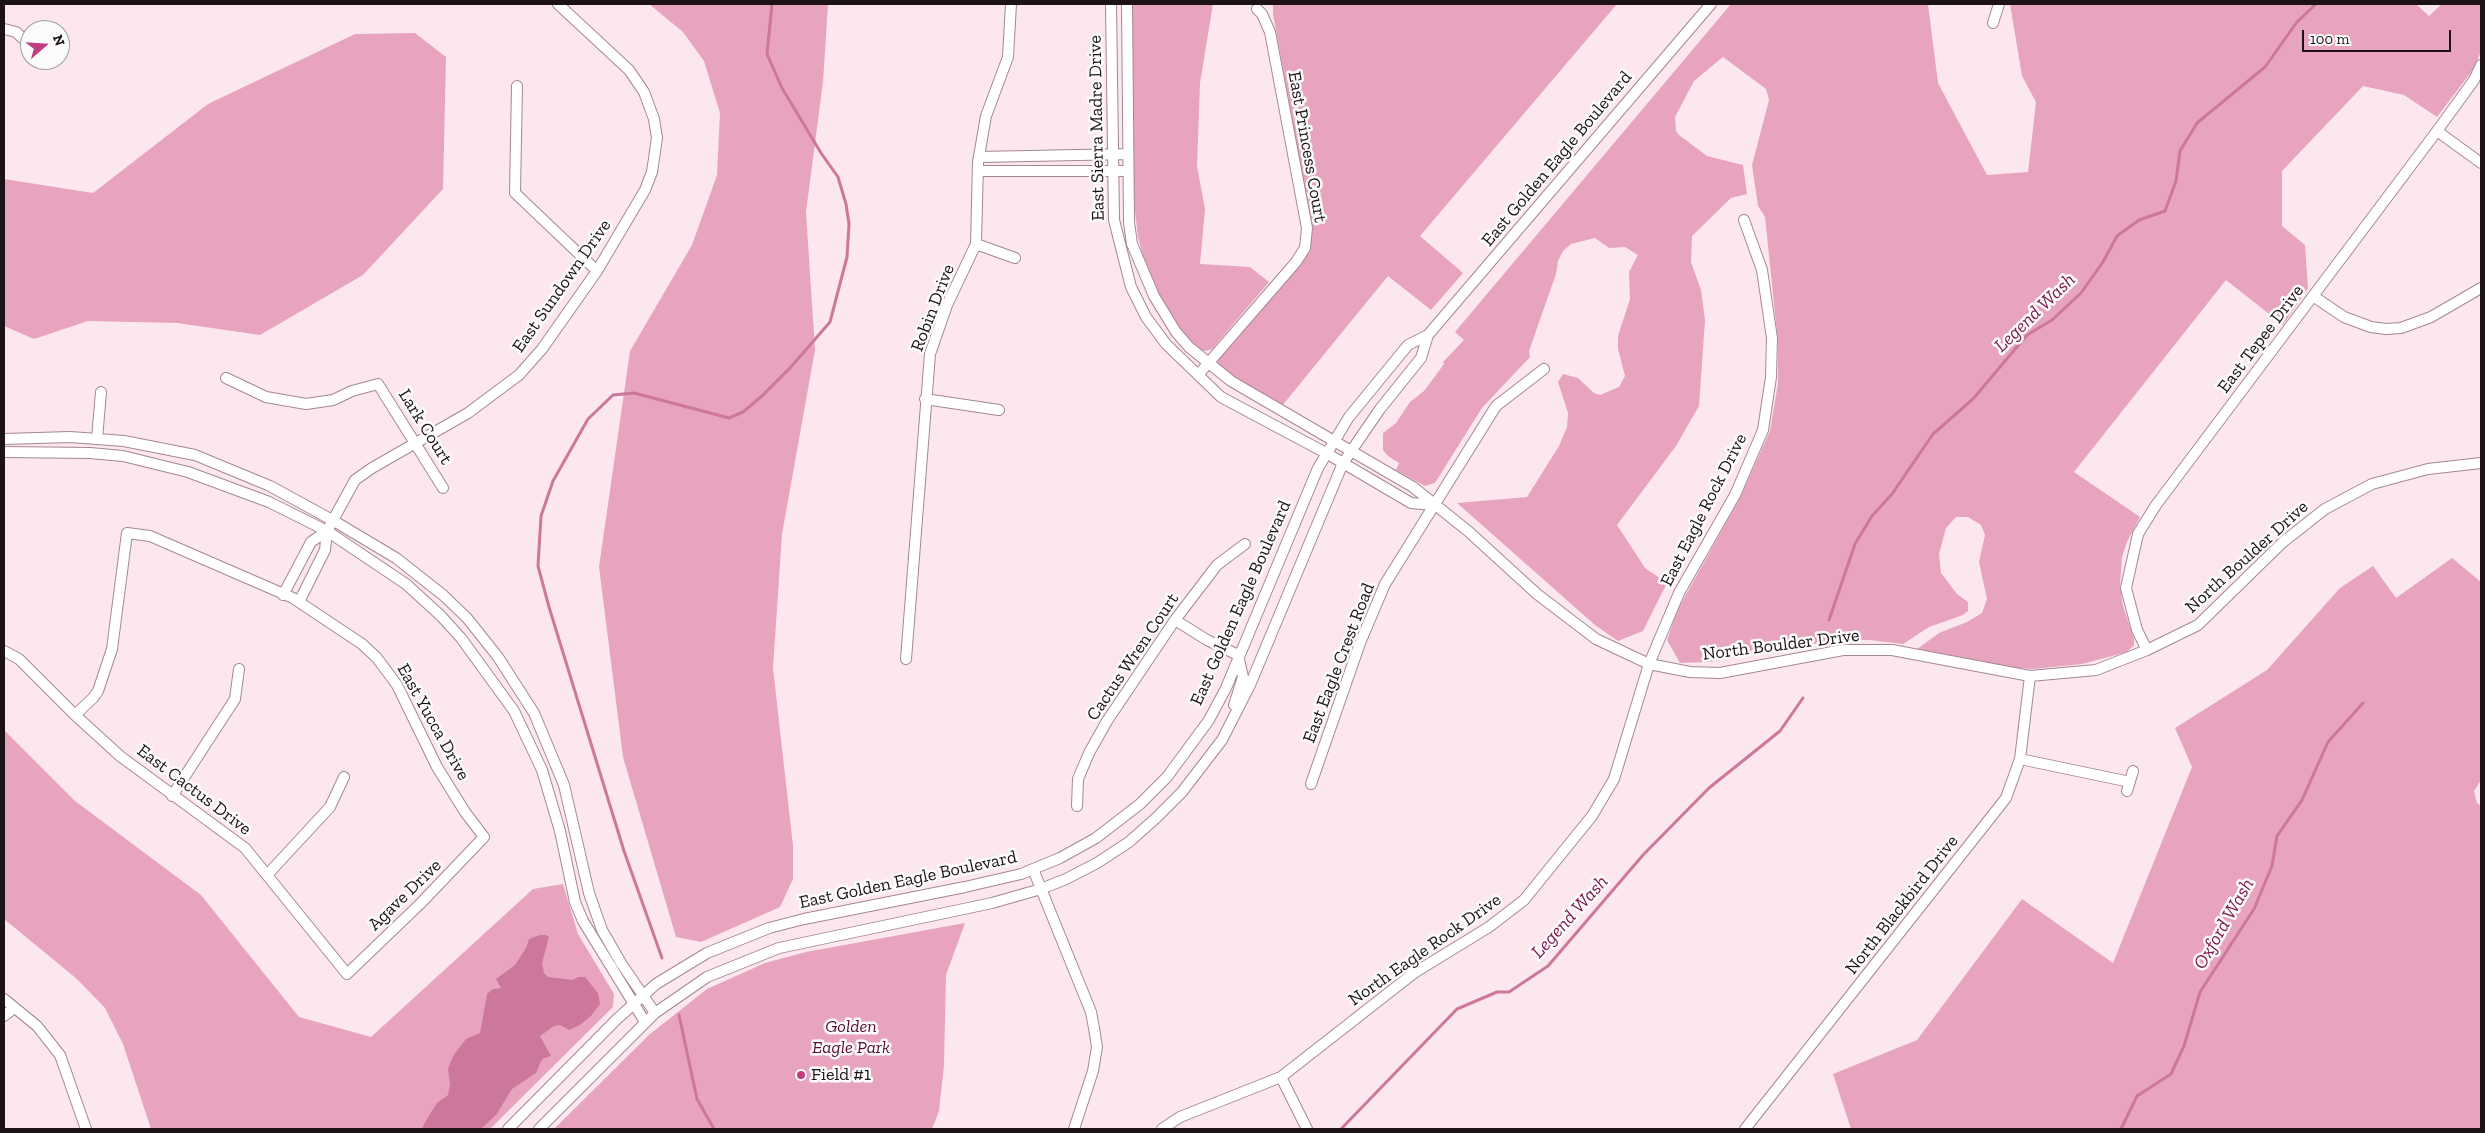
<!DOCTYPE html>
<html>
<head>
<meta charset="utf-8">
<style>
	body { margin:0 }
	#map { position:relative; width:2485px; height:1133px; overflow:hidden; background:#fce7ef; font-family:"Zilla Slab",serif }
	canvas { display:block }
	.frame { position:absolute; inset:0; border:5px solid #1d1216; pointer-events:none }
	.north { position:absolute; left:20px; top:20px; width:50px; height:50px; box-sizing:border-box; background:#fbfbfb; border:1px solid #a29e9f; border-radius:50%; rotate:71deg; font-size:14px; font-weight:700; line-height:20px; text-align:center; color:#1d1216 }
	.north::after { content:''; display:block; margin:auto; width:18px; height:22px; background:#c23d80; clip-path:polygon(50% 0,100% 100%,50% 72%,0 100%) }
	.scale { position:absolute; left:2302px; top:30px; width:149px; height:22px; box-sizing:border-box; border:2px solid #1d1216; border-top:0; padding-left:6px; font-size:15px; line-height:18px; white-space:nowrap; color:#1d1216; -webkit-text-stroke:4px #fbfbfb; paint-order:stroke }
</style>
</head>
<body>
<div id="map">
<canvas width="2485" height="1133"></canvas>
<div class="frame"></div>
<div class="north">N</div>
<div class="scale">100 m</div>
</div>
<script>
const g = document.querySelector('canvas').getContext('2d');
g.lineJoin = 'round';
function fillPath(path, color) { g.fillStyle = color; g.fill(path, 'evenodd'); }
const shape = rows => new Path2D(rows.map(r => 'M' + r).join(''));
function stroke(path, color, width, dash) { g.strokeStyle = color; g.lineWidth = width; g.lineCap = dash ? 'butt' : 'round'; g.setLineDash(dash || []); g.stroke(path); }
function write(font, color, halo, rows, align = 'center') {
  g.font = font + ' "Zilla Slab",serif'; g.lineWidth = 5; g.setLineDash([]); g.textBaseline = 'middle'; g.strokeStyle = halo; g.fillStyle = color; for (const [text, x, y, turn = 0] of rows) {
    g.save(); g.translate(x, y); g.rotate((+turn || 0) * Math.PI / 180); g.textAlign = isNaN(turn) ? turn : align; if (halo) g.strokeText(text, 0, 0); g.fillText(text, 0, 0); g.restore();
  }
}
fillPath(shape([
	[649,4,828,4,823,82,806,212,815,350,782,534,773,668,793,846,793,879,780,907,701,942,676,937,623,757,599,567,630,351,692,245,717,175,720,113,704,61,683,32],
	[1132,4,1213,4,1200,83,1197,166,1205,209,1200,264,1250,267,1269,282,1212,349,1206,351,1199,350,1184,335,1163,303,1147,271,1138,237,1134,202],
	[1273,4,1617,4,1420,236,1463,273,1431,310,1388,276,1282,406,1227,373,1219,367,1218,363,1219,357,1305,257,1311,223,1273,14],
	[1731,4,1928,4,1938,83,1987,175,2028,172,2036,102,2022,76,2010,4,2416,4,2429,16,2442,4,2481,4,2481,52,2472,71,2437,117,2404,95,2363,86,2282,171,2282,226,2305,245,2308,288,2283,325,2226,280,2074,472,2140,517,2127,542,2122,557,2120,586,2123,606,2134,639,2134,645,2127,652,2082,664,2033,669,1991,666,1917,649,1939,633,1967,622,1982,613,1987,599,1979,562,1985,535,1981,525,1968,517,1956,517,1946,528,1939,554,1941,573,1957,594,1968,602,1968,611,1963,615,1929,627,1903,644,1870,640,1836,640,1709,662,1680,663,1667,640,1678,609,1739,500,1770,431,1778,383,1778,342,1765,217,1758,206,1752,165,1769,100,1766,89,1723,57,1694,81,1675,117,1676,131,1679,135,1707,156,1743,165,1747,194,1731,198,1692,236,1691,262,1701,290,1705,320,1699,406,1676,446,1617,525,1645,568,1667,583,1643,631,1618,641,1595,625,1457,503,1527,497,1559,446,1567,427,1568,413,1558,382,1563,374,1578,378,1594,393,1600,395,1619,387,1625,376,1618,349,1618,336,1630,299,1629,272,1638,255,1625,247,1609,248,1595,238,1571,244,1563,251,1558,261,1556,274,1529,351,1530,357,1482,408,1435,483,1425,486,1396,470,1399,463,1388,456,1383,450,1383,433,1396,423,1410,402,1424,391,1444,364,1443,362,1464,340,1455,332],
	[415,33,446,57,443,189,363,275,260,335,177,323,88,321,34,339,4,326,4,179,93,193,208,104,355,34],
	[2452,558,2481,582,2481,780,2474,791,2477,803,2481,806,2481,1129,1851,1129,1833,1074,1917,1040,2022,899,2113,963,2192,767,2175,728,2267,670,2340,588,2373,566,2396,598],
	[4,730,75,801,201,895,299,1017,371,1037,533,889,563,884,578,934,614,994,613,1007,490,1129,151,1129,123,1044,105,1008,77,979,4,919],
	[965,923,946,975,944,1065,939,1111,932,1129,554,1129,650,1034,707,989,765,963,806,952]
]), '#e8a4bf');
fillPath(shape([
	[540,935,546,935,549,937,542,963,544,973,548,977,573,980,578,977,585,977,598,993,600,1004,591,1016,580,1025,569,1030,560,1025,554,1026,540,1036,551,1056,542,1059,536,1073,512,1089,496,1115,481,1129,422,1129,424,1124,437,1103,448,1095,450,1084,448,1069,453,1056,466,1039,480,1033,487,994,493,989,501,988,496,979,515,965,526,948,529,939]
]), '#cd779c');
stroke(shape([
	[1829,620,1855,544,1872,516,1892,494,1933,434,1973,399,2027,335,2052,320,2081,293,2103,262,2117,236,2139,220,2165,211,2176,181,2180,151,2197,123,2265,67,2297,22,2316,4],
	[662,958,624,851,549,607,538,566,541,516,553,481,588,419,613,395,634,393,729,418,743,412,762,396,790,368,830,322,847,257,849,224,846,204,838,177,821,153,782,88,767,54,772,4],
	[679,1015,697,1099,714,1129],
	[1341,1129,1457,1009,1497,992,1509,992,1548,966,1643,855,1709,788,1780,731,1803,698],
	[2121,1129,2137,1096,2171,1074,2184,1046,2200,992,2254,909,2272,866,2277,836,2302,800,2328,742,2363,703]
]), '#cd779c', 3);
const minor = shape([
	[1111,4,1114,220,1131,287,1146,317,1166,344,1221,397,1326,453,1411,503,1433,505],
	[1127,4,1129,222,1132,244,1154,296,1176,332,1189,347,1231,381,1413,487,1468,531,1537,594,1596,639,1649,664,1690,672,1720,673,1843,650,1892,650,2030,676,2096,670,2147,650,2198,625,2283,542,2325,509,2372,484,2428,469,2481,463],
	[1993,23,1999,4],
	[4,29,16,32,30,45],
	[517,86,515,193,597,271],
	[2437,131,2481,163],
	[979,157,1128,154],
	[978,171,1128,171],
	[976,244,1015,258],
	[2313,296,2344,317,2371,327,2386,329,2401,328,2431,317,2481,288],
	[1198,375,1296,262,1305,248,1307,228,1270,32,1262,14,1257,9],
	[226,378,266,397,306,404,333,400,352,391,378,384,443,488],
	[925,399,999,410],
	[4,439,70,437,124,441,195,455,270,486,334,521,396,558,443,595,467,618,498,657,534,713,564,785,589,893,602,930,621,963,655,1013],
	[97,439,101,392],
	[4,452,90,453,123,456,188,472,269,502,327,531,406,584,441,616,461,638,514,711,542,770,560,831,575,902,583,921,645,1022],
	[283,595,311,542,327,531,355,480,372,468,468,413,519,375,542,349,597,271,645,190,652,172,657,138,654,119,644,92,629,70,558,4],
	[299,602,325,550,327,531],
	[1175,620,1207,640,1238,655,1243,677,1234,705],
	[2147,650,2137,630,2126,588,2138,534,2156,505,2437,131,2474,80,2481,65],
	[4,651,19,659,75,715,120,756,245,848,347,974,420,904,484,837,465,812,437,767,397,685,377,658,362,644,293,598,150,536,127,533,112,649,98,691,93,698,75,715],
	[906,659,930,354,947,305,976,244,978,162,986,116,1008,57,1011,4],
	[2020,759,2130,782],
	[1311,784,1360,643,1385,584,1496,406,1544,369],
	[2127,791,2133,771],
	[172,796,235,699,239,669],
	[1077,806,1078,779,1089,753,1107,721,1175,620,1217,565,1245,544],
	[1033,869,1091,1012,1094,1028,1097,1047,1093,1071,1074,1129],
	[267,875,330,807,344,777],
	[4,999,37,1026,60,1055,86,1129],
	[4,1016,14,1008],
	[1281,1077,1307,1129],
	[508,1129,617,1019,656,984,707,953,769,928,804,919,965,887,1021,874,1060,858,1096,838,1140,804,1167,777,1209,720,1226,688,1318,468,1349,417,1408,345,1428,335,1711,4],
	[539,1129,655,1013,707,977,779,948,992,903,1041,889,1066,879,1097,863,1129,842,1156,818,1182,792,1222,740,1250,685,1343,463,1380,409,1421,358,1428,335],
	[1162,1129,1180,1117,1281,1077,1414,973,1489,927,1524,900,1592,816,1614,779,1649,664,1679,593,1735,495,1763,430,1771,377,1772,338,1762,270,1744,220],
	[1745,1129,2006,798,2020,759,2030,676]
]);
stroke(minor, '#a58793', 12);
stroke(minor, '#fff', 10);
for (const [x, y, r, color] of [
	[801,1075,5,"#c23d80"]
]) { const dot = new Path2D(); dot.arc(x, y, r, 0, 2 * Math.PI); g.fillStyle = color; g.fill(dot); stroke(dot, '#fbfbfb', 2); }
write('18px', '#1d1216', '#fbfbfb', [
	["East Sierra Madre Drive",1097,128,-91],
	["East Princess Court",1307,147,80],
	["East Golden Eagle Boulevard",1557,159,-50],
	["East Sundown Drive",562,286,-55],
	["Robin Drive",933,308,-69],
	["East Tepee Drive",2261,339,-53],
	["Lark Court",425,427,58],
	["East Eagle Rock Drive",1704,510,-63],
	["North Boulder Drive",2247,557,-42],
	["East Golden Eagle Boulevard",1241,603,-66],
	["North Boulder Drive",1781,645,-7],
	["Cactus Wren Court",1133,657,-56],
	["East Eagle Crest Road",1339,663,-69],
	["East Yucca Drive",433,722,61],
	["East Cactus Drive",194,790,37],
	["East Golden Eagle Boulevard",908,880,-12],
	["Agave Drive",405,895,-44],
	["North Blackbird Drive",1902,905,-52],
	["North Eagle Rock Drive",1425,950,-35]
]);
write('italic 18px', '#5a0c36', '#fbfbfb', [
	["Golden",851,1027],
	["Eagle Park",851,1048]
]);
write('18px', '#1d1216', '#fbfbfb', [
	["Field #1",811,1075]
], 'left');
write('italic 19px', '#7c154d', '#fbfbfb', [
	["Legend Wash",2035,313,-44],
	["Legend Wash",1570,917,-48],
	["Oxford Wash",2224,924,-60]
]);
</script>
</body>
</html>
